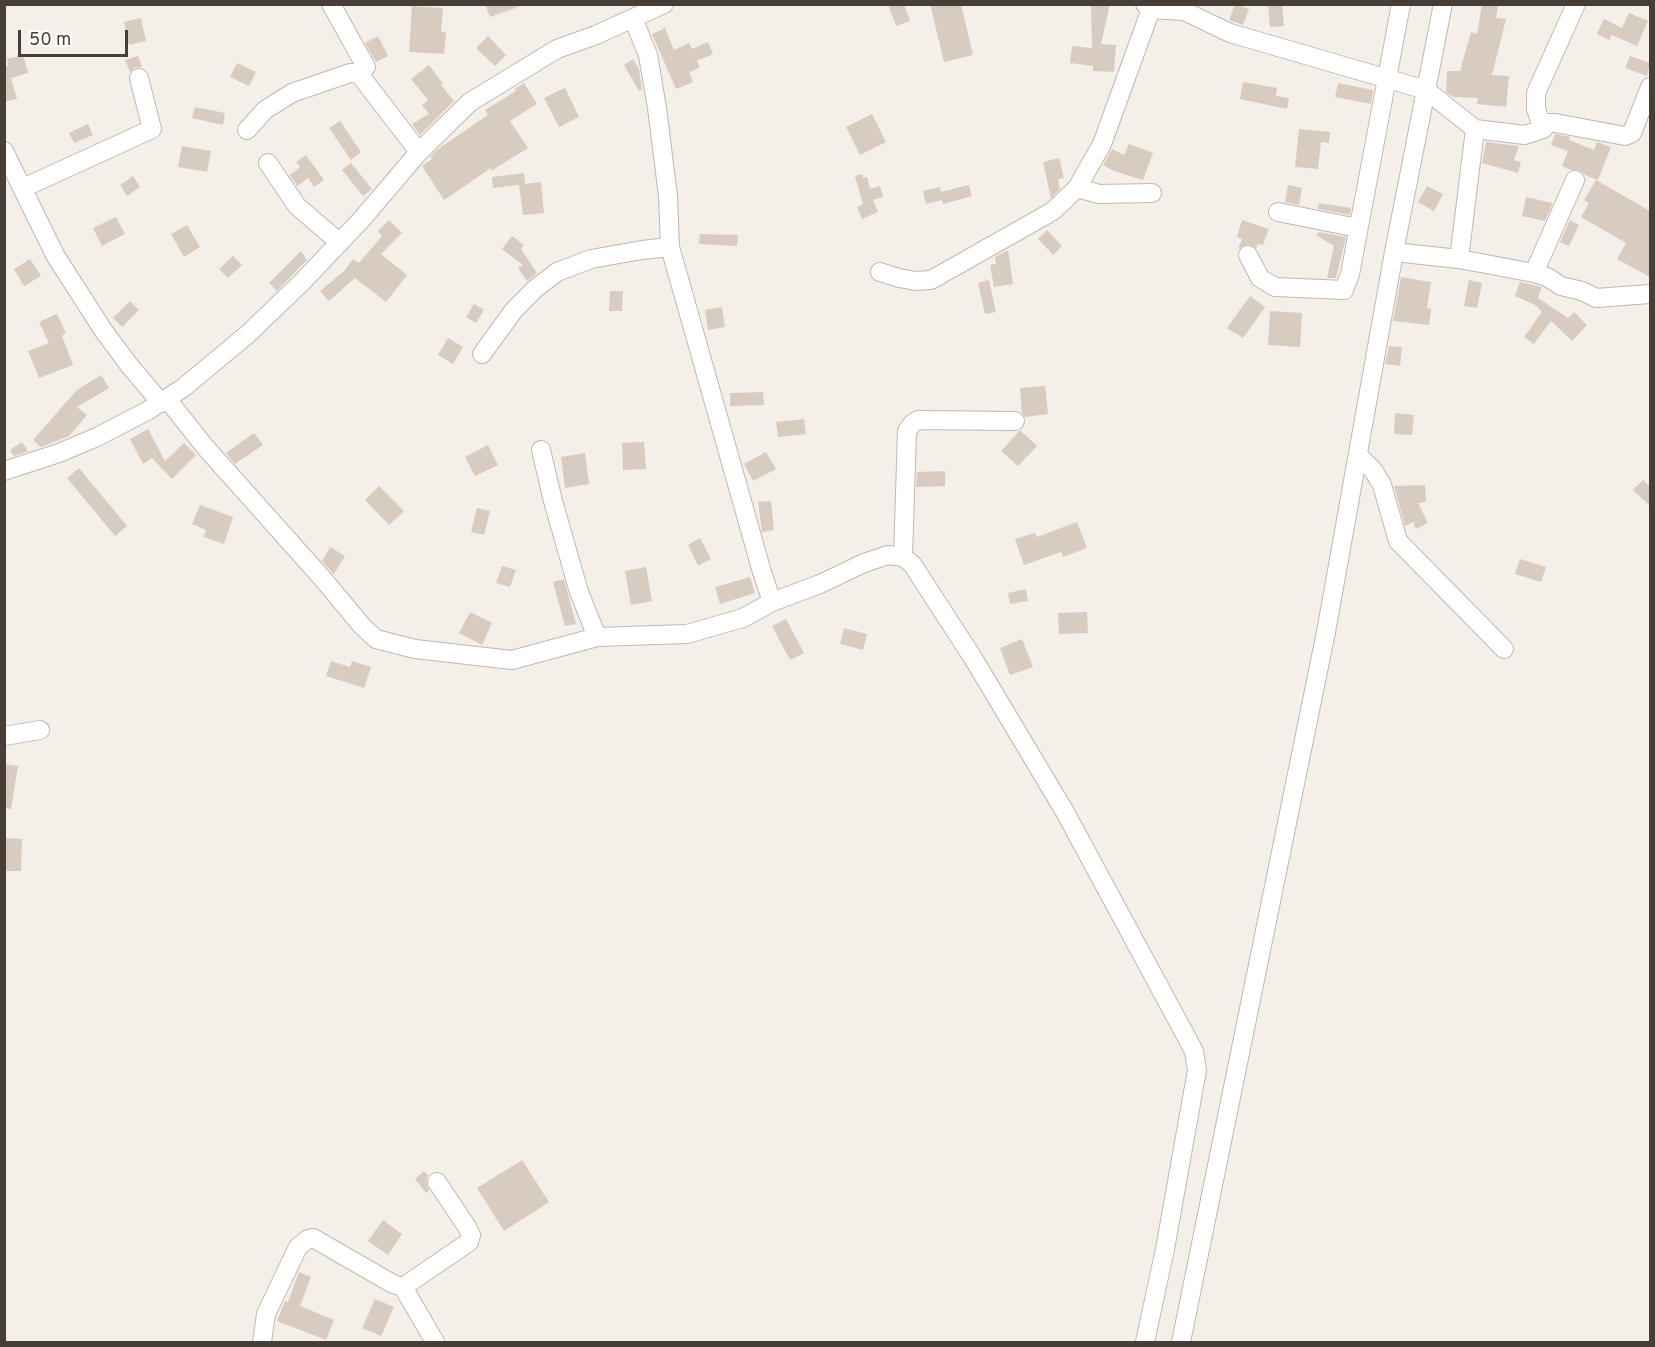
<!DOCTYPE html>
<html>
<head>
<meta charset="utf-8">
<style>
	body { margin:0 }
	#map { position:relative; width:1655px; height:1347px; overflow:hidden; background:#f4efe8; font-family:Overpass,sans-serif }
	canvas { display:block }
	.frame { position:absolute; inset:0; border:6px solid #473f37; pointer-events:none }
	.scale { position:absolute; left:18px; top:30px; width:110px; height:27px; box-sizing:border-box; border:3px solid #473f37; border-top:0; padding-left:8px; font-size:18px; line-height:21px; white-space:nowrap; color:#473f37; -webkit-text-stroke:4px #fff; paint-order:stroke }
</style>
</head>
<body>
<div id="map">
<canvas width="1655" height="1347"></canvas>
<div class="frame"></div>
<div class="scale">50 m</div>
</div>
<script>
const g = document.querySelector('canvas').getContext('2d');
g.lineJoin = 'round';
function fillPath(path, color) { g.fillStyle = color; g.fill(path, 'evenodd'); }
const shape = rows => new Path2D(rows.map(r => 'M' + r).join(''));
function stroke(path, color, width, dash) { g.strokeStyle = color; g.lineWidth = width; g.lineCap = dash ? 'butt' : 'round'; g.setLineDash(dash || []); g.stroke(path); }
fillPath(shape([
	[485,4,521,4,521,6,490,17],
	[888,4,904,4,910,21,896,26],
	[930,4,961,4,973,55,944,62],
	[1091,4,1110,4,1101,44,1116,45,1114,72,1093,71,1093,66,1070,63,1072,46,1092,48],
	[1235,4,1249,9,1243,25,1229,20],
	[1268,4,1282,4,1284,26,1270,27],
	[1482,4,1498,6,1496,18,1506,19,1492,75,1509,76,1506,107,1477,104,1478,98,1453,97,1446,92,1447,71,1460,71,1471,32,1477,34],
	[412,6,443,8,441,32,446,32,444,54,409,52],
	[1629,13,1648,21,1637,46,1612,35,1609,40,1597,34,1604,19,1622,28],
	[141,18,146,41,129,45,124,22],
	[665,28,674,50,689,43,692,49,708,42,713,54,697,61,700,67,689,73,693,82,676,89,652,34],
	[378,36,388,56,376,62,365,43],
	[488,36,506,55,495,66,476,48],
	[23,55,28,73,11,78,17,99,4,102,4,66,8,66,7,59],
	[138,56,142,67,136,67,130,72,125,60],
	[1630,56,1650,63,1647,76,1625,68],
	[633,59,639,69,642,89,639,91,624,65],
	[237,63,256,72,249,86,230,77],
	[429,65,443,84,441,85,454,101,420,135,412,124,429,114,422,105,428,100,411,79],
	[1243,82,1277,88,1276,96,1289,98,1287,109,1240,99],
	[524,83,537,104,510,121,528,148,491,171,491,168,444,200,422,166,432,159,430,157,438,149,488,115,485,110,516,91,515,89],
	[1338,83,1373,90,1371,104,1335,97],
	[565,88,579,117,559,127,544,98],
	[195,107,225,113,223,125,192,118],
	[872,114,886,142,860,155,846,127],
	[340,121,361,152,351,160,329,128],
	[88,124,93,135,74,143,69,133],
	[1299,129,1330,132,1329,143,1321,142,1318,169,1295,167],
	[1555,134,1570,137,1569,140,1594,150,1597,142,1611,147,1598,180,1585,175,1579,170,1571,170,1562,166,1568,151,1551,145],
	[1486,142,1519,146,1514,160,1521,162,1518,173,1482,163],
	[1129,144,1153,153,1143,180,1114,171,1103,165,1112,149,1124,155],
	[182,146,211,151,207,172,178,167],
	[306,155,324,180,314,187,308,178,297,186,290,175,300,167,296,162],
	[1059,158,1064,178,1058,179,1060,189,1051,198,1043,162],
	[351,163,372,189,363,196,342,170],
	[524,173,525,184,541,182,544,213,523,215,519,185,493,188,492,177],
	[862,174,863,178,867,177,870,189,880,186,883,197,873,200,878,212,862,219,857,207,863,204,855,176],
	[133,176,140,187,127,196,120,185],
	[1596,180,1650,211,1650,277,1617,259,1626,243,1581,217,1589,203,1584,200],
	[969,185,972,196,943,204,942,200,926,204,923,191,940,187,941,192],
	[1288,185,1302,188,1299,205,1285,202],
	[1427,186,1443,194,1434,211,1418,202],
	[1526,197,1553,203,1545,221,1522,216],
	[1319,203,1351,208,1350,215,1318,209],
	[116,217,125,234,102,246,93,228],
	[389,220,402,233,381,254,407,275,386,302,355,278,329,301,320,291,345,270,353,259,359,263,382,236,378,231],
	[1242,220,1269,229,1263,245,1258,244,1256,248,1248,244,1238,249,1242,239,1237,237],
	[1570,220,1579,225,1569,246,1560,242],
	[187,225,200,247,184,257,171,234],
	[1047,230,1062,246,1053,255,1038,239],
	[1319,232,1346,237,1336,278,1327,278,1334,246,1316,235],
	[700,234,738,235,737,246,699,244],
	[512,236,524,245,521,249,537,273,527,281,518,268,523,265,502,249],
	[1008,250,1013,284,994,287,990,265,996,264,995,257],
	[301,251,307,260,277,291,269,283],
	[233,256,242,265,228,278,219,269],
	[30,259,41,276,24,286,14,269],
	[1401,277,1431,282,1427,308,1431,309,1429,325,1393,321],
	[989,280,996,312,985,314,978,283],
	[1469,280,1482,283,1477,308,1464,306],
	[1520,282,1542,287,1538,298,1568,318,1574,312,1587,325,1572,341,1551,321,1534,344,1524,337,1542,312,1535,305,1515,296],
	[610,291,623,291,622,311,609,311],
	[1250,296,1265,307,1243,338,1227,328],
	[130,301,139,310,122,327,113,318],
	[474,304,484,310,476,323,466,317],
	[722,307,725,327,708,330,705,310],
	[1270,311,1302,313,1300,347,1268,345],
	[57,314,66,333,62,336,73,365,39,378,28,351,49,343,39,322],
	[448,338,463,347,453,364,438,355],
	[1389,346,1402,347,1400,366,1385,364],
	[101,375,109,388,77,407,87,415,69,436,41,447,33,440,77,390],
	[1045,386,1048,414,1025,417,1022,413,1020,388],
	[763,392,764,405,730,406,730,393],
	[1395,413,1414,415,1412,435,1394,434],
	[804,419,806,434,778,437,776,422],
	[148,429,165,461,184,443,196,455,172,479,152,458,143,464,130,439],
	[1019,431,1021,431,1037,446,1018,466,1001,451],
	[254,433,263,445,235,464,226,453],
	[22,442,28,451,14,456,10,450],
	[644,442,646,469,623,470,622,443],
	[488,445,498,465,475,476,465,457],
	[766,452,776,469,753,481,744,464],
	[585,453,589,484,565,488,561,457],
	[79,468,127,526,115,536,67,478],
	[945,471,945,486,916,487,917,472],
	[1643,480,1650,487,1650,506,1633,490],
	[1425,485,1426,502,1418,503,1428,523,1416,529,1413,522,1405,526,1394,486],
	[379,486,404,511,389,525,365,500],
	[771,501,774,530,762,532,758,502],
	[200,505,233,517,224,544,204,537,206,530,192,524],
	[477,508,490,511,484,535,471,532],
	[1077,522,1087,548,1063,557,1061,552,1024,565,1015,539,1035,533,1037,537],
	[700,538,711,559,698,566,688,545],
	[330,547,345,556,334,574,322,561],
	[1520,559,1546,567,1541,582,1515,574],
	[502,566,516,570,510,587,496,583],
	[646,567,652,601,631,605,625,571],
	[750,577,755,593,720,604,715,587],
	[564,579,576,624,565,626,553,582],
	[1026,589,1028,601,1010,604,1008,593],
	[470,612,492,623,482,645,459,633],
	[1087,612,1088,633,1059,634,1058,613],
	[786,619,804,653,790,660,772,626],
	[844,628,867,634,863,650,840,644],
	[1022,639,1033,667,1010,675,1000,648],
	[331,661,350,667,352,661,371,667,364,688,326,676],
	[4,764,18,766,11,809,4,808],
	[4,838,22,839,21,871,4,871],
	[522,1160,549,1202,504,1231,477,1188],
	[424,1171,428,1175,426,1182,429,1190,426,1193,415,1179],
	[383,1220,402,1234,388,1255,368,1241],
	[299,1272,311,1277,300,1306,334,1320,326,1340,277,1321,285,1301,288,1302],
	[375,1299,394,1307,381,1336,362,1328]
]), '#d8ccc1');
const street = shape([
	[331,4,366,67,359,74],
	[1145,4,1151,9,1184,11,1230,33,1426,90,1475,129,1459,259],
	[633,18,648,55,657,108,668,196,670,247,762,572,772,602],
	[1475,129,1525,135,1543,129,1548,123,1555,123,1625,136,1632,133,1650,87],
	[1543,129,1536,109,1536,93,1576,4],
	[247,130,265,110,292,93,350,73,359,74,419,152],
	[4,151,55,255,103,330,129,365,161,403],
	[268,163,297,206,340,243],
	[23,188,152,129,139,78],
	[1077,188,1099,194,1152,193],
	[1278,212,1358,228],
	[1394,252,1459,259,1534,273,1547,277,1561,286,1582,291,1596,298,1650,294],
	[1248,255,1260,278,1275,287,1344,290,1350,274,1401,4],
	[880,272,899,278,916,281,931,280,1053,211,1077,188,1102,144,1151,9],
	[1534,273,1575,180],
	[482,354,514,310,535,289,557,272,591,259,642,250,670,247],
	[167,399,206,448,323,579,362,626,376,639,415,649,512,660,597,637,687,634,743,618,772,602,820,584,864,563,888,555,903,557,912,564,973,658,1065,812,1194,1051,1197,1070,1165,1249,1145,1342],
	[541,450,553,501,579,592,597,637],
	[1358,455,1373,470,1382,485,1398,541,1504,649],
	[4,471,59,453,97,437,147,411,183,388,248,334,302,282,361,220,419,152,470,102,557,49,596,35,664,4],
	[903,557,907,431,912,424,918,420,1015,421],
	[4,736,40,730],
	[403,1287,435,1342],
	[262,1342,266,1314,298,1247,308,1239,313,1238,393,1284,403,1287,469,1242,471,1235,467,1227,437,1182],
	[1181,1342,1326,632,1394,252,1443,4]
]);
stroke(street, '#c2b8ae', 20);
stroke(street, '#fff', 18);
</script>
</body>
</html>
